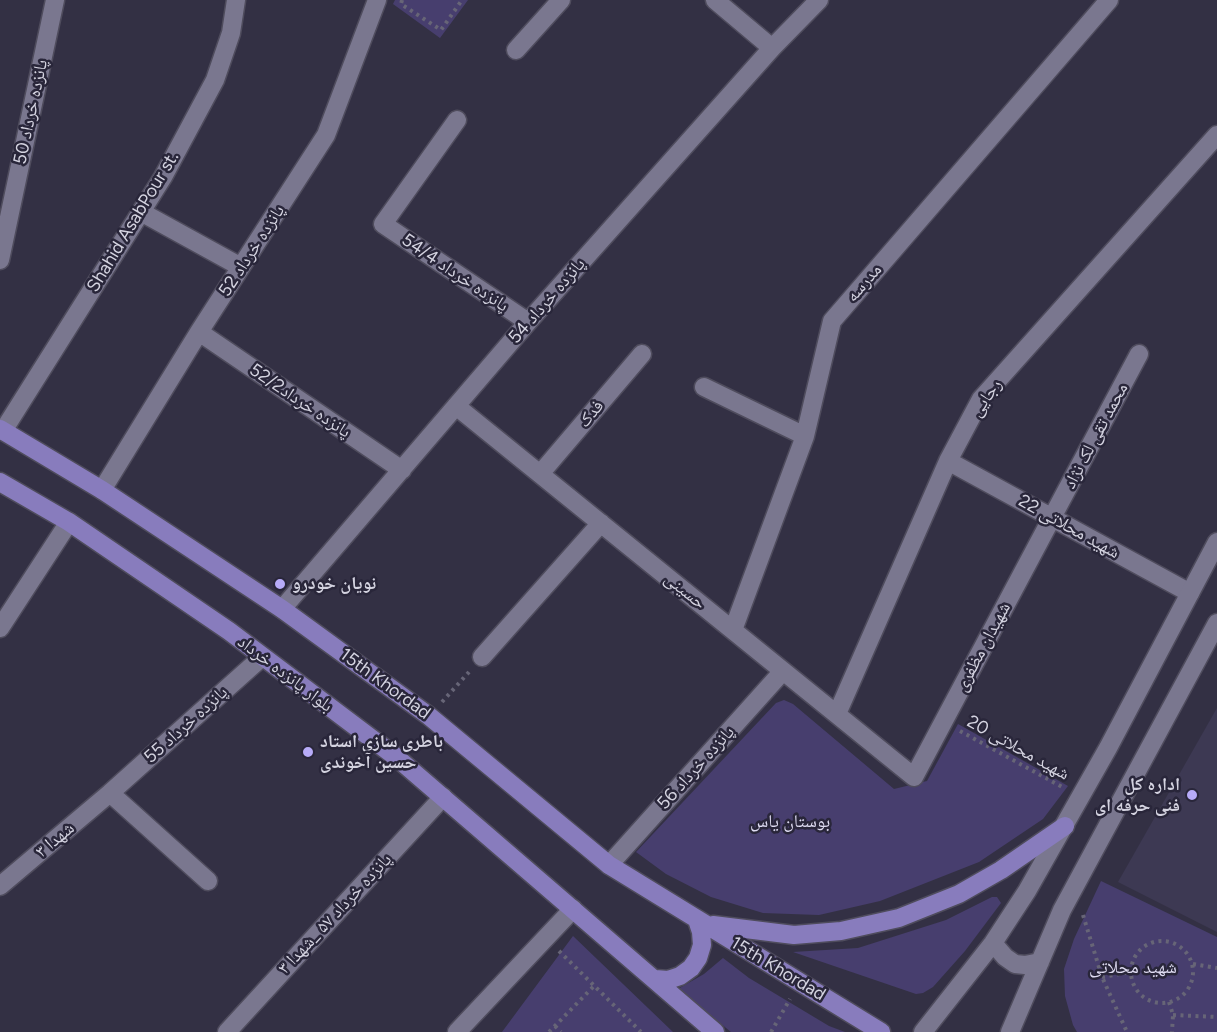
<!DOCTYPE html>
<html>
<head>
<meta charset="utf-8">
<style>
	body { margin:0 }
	canvas { display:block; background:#333044 }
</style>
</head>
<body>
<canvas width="1217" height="1032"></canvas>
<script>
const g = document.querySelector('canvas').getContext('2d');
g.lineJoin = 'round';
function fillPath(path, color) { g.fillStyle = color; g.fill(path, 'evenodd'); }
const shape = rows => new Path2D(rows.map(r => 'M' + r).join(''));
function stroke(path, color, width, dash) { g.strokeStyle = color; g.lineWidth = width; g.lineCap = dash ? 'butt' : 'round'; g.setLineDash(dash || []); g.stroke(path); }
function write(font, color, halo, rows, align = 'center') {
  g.font = font + ' Figtree,"Noto Naskh Arabic",sans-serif'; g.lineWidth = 5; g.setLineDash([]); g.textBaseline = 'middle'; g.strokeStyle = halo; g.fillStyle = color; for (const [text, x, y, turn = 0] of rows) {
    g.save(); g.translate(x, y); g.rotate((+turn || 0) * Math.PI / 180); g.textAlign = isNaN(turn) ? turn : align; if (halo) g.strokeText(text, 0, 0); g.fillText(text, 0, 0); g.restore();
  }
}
fillPath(shape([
	[1217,708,1217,932,1118,882]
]), '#3d3953');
fillPath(shape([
	[395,0,468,0,440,38,393,4],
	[784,700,793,704,894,789,927,781,958,724,1068,786,1043,819,979,862,880,901,819,915,763,913,711,897,666,874,636,852,776,703],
	[1101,881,1217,937,1217,1032,1077,1032,1073,1025,1065,996,1064,969,1074,939],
	[992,897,997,897,1001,903,965,951,933,987,923,993,916,994,793,952,858,948,946,920],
	[573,936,673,1032,502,1032],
	[723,958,749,978,829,1026,845,1032,731,1032,678,989,704,974]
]), '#473e6e');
const street = shape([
	[715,0,772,48],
	[516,50,561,0],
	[457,120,383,224,528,322],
	[141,212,241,267],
	[0,260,55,0],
	[199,332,402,470],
	[704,387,805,436],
	[456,406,914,777,1139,354],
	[948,461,1190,593],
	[540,474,642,354],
	[102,490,199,332,326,135,377,0],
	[282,609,528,322,772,48,819,0],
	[0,628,69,522],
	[733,630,805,436,832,321,1109,0],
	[482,657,601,523],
	[837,714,948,461,981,399,1217,135],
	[110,793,208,881],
	[609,865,783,671],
	[0,886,110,793,262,657],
	[227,1032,443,797],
	[457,1032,573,909]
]);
const secondary = shape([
	[3,431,163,177,215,80,231,33,236,0],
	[993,943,1005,957,1015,964,1025,965,1040,962],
	[923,1032,993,943,1027,891,1108,748,1217,542],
	[1010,1032,1062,910,1217,623]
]);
const primary = shape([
	[0,429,102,490,282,609,429,716,609,865,881,1032],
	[0,482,69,522,229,631,396,757,715,1032],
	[713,925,794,935,841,931,899,918,959,894,1001,870,1065,826],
	[655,979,668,980,680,976,691,968,698,958,702,945,701,932,697,920]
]);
stroke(street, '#4f4c5d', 21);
stroke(secondary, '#4f4c5d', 21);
stroke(primary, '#4f4c5d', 21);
stroke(shape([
	[402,0,401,4,441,30,462,0],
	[442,702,469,672],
	[960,731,1064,788],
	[1083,915,1102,977,1127,1032],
	'1131 972a31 31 0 1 1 62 0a31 31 0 1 1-62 0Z',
	[559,951,641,1032],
	[1193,964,1217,968],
	[1102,977,1132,972],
	[1169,1002,1173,1015,1172,1032],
	[1173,1015,1217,1017],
	[555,1026,561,1032],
	[549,1032,594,986],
	[771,1032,790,999]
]), '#676577', 4, [3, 4.5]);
stroke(street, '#7a778f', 18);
stroke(secondary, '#7a778f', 18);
stroke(primary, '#887cbd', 18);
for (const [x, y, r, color] of [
	[280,584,6,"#b7abf8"],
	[308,752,6,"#b7abf8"],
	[1192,795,6,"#b7abf8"]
]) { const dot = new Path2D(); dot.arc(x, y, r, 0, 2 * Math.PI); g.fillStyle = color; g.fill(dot); stroke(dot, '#29263a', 2); }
write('18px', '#d4d3e0', '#29263a', [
	["پانزده خرداد 50",31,112,-78],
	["Shahid AsabPour st.",133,222,-59],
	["پانزده خرداد 52",252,251,-57],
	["پانزده خرداد 54/4",455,273,34],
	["مدرسه",864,283,-49],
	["پانزده خرداد 54",547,301,-49],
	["رجایی",986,398,-55],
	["پانزده خرداد52/2",300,401,34],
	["فدک",591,414,-50],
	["محمد تقی لک نژاد",1096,436,-62],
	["شهید محلاتی 22",1069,527,29],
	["حسینی",685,591,39],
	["شهیدان مظفری",983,647,-62],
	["بلوار پانزده خرداد",285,674,37],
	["15th Khordad",385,684,36],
	["پانزده خرداد 55",186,725,-42],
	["شهید محلاتی 20",1018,748,29],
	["پانزده خرداد 56",696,768,-48],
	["شهدا ۳",55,840,-40],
	["پانزده خرداد ۵۷ _شهدا ۳",335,914,-47],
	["15th Khordad",778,969,31]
]);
write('bold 18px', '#d4d3e0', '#29263a', [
	["نویان خودرو",292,584],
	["باطری سازی استاد",320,742],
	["حسین آخوندی",320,763],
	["اداره کل",1180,785,"right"],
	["فنی حرفه ای",1180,806,"right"]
], 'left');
write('18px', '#dfdcf2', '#29263a', [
	["بوستان یاس",790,822],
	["شهید محلاتی",1133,968]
]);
</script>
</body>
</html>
